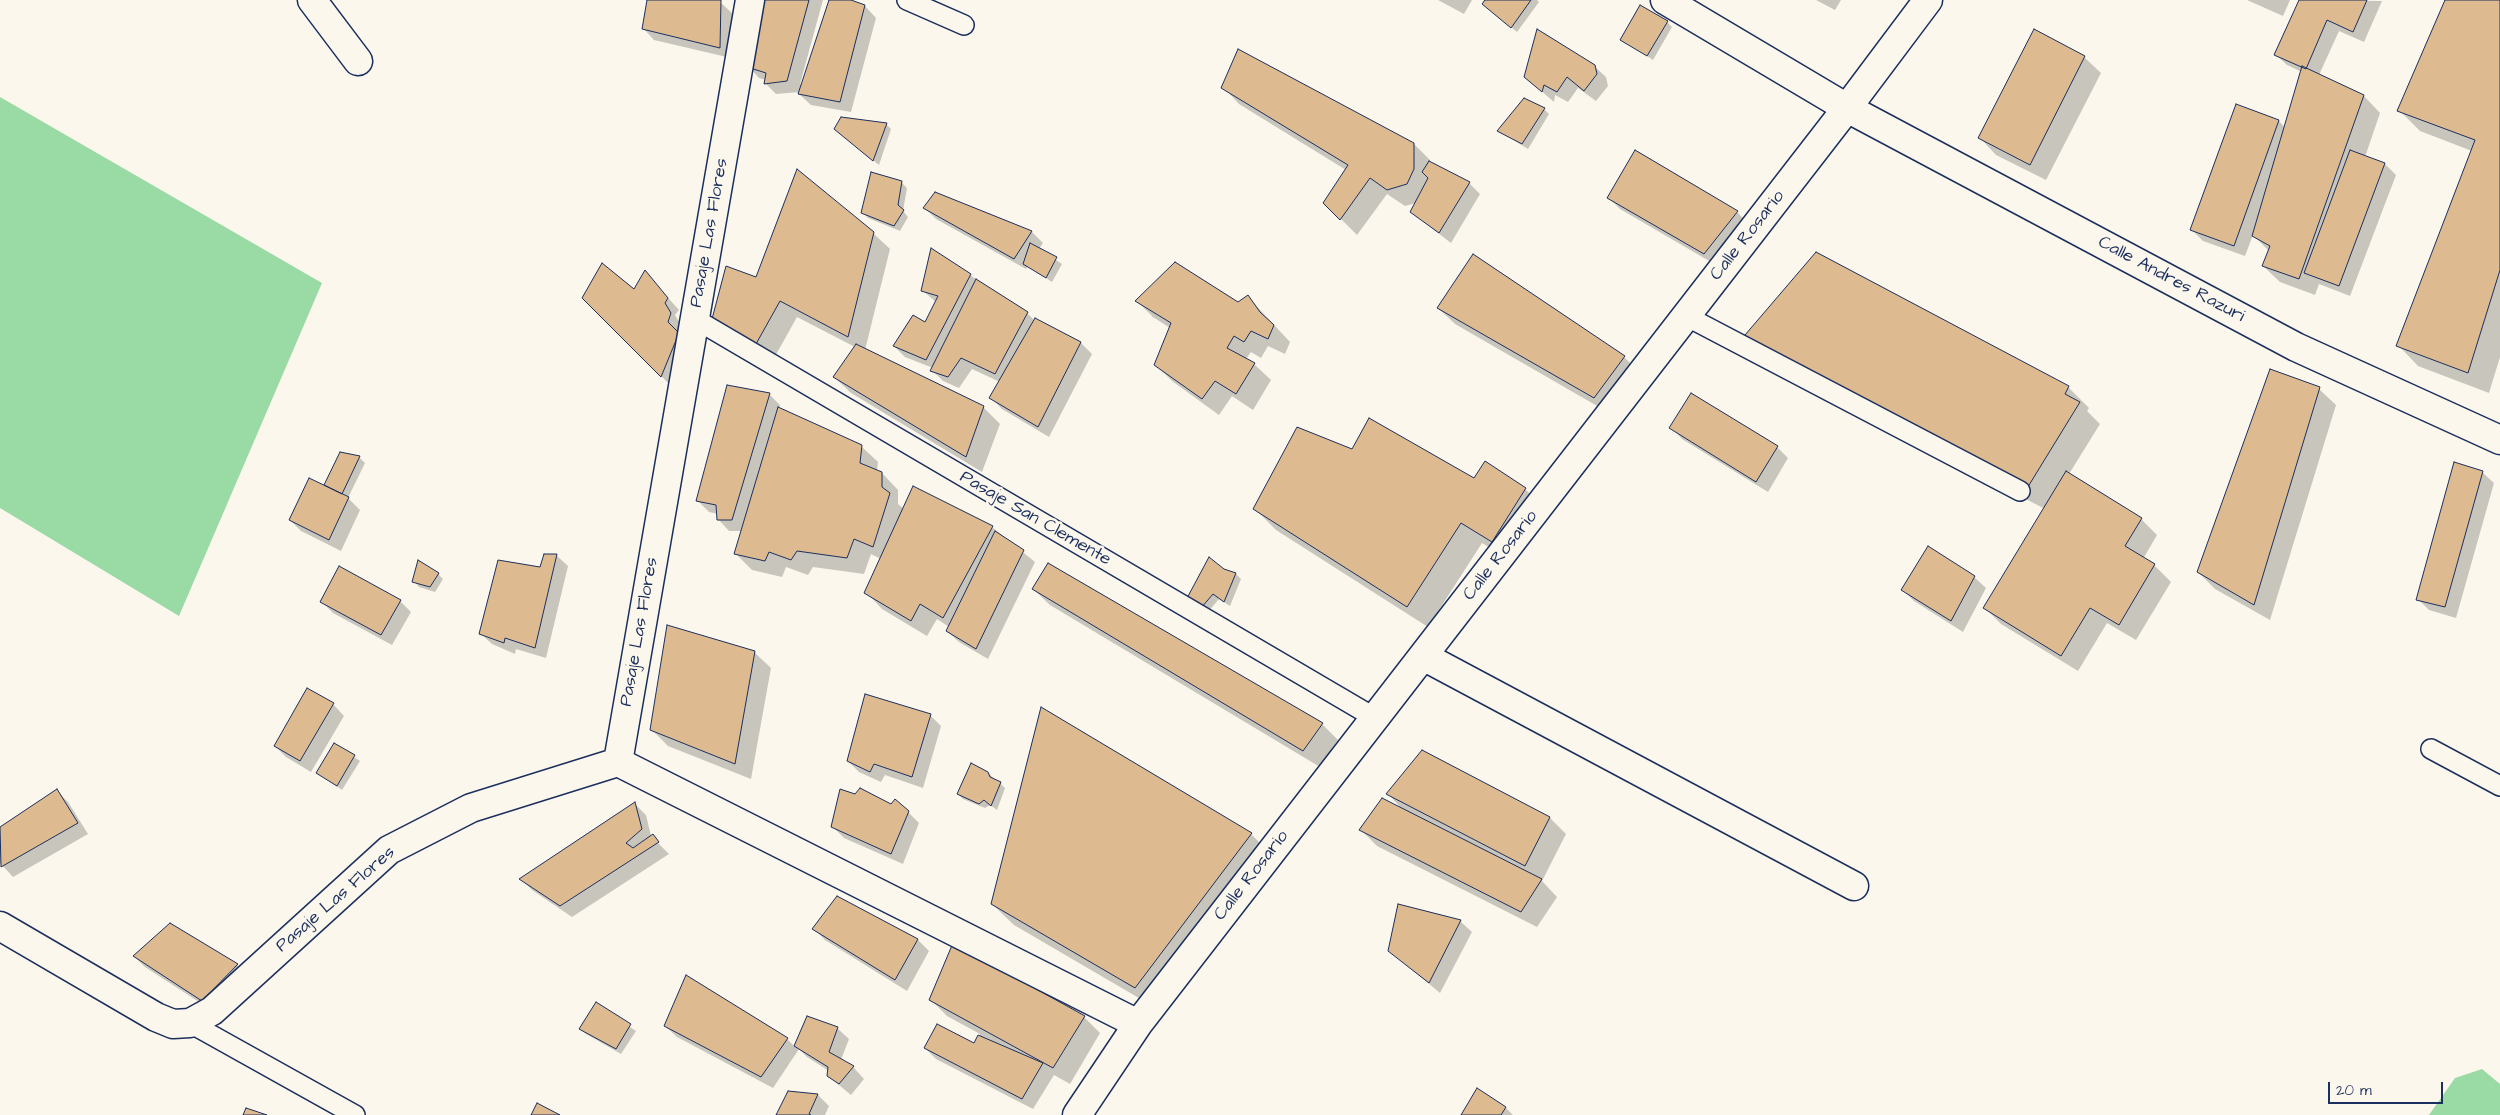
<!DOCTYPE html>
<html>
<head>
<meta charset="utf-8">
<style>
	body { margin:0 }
	#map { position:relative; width:2500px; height:1115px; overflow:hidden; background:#fbf7ec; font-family:"Architects Daughter",sans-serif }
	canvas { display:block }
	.scale { position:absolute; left:2328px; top:1082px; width:115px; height:22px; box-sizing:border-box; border:2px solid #1b2f5e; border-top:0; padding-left:6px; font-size:15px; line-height:18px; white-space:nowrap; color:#1b2f5e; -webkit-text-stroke:4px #fbf7ec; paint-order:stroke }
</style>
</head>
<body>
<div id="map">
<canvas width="2500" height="1115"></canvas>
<div class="scale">20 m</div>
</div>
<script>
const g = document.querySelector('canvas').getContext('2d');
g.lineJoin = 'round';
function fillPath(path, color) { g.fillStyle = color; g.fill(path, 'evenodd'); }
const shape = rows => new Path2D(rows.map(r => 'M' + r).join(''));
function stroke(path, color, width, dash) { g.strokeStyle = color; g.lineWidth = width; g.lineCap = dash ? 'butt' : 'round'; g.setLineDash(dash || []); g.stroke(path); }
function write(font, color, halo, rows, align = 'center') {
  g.font = font + ' "Architects Daughter",sans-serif'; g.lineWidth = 5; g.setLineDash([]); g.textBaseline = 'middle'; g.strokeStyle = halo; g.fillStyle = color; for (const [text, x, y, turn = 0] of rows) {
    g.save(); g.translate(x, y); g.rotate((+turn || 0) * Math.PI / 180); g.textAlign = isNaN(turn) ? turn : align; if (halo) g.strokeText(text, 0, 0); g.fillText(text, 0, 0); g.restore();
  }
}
fillPath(shape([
	[0,97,322,283,179,616,0,508],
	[2482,1069,2500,1084,2500,1115,2429,1115,2455,1078]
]), '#9adaa4');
fillPath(shape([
	[648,0,720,2,732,13,731,58,654,40,643,28],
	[760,0,823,0,800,84,802,85,830,0,847,0,865,6,876,18,851,112,811,105,799,94,800,92,776,94,765,83,766,80,759,78,748,66],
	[1438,0,1472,0,1464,14],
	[1484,0,1537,0,1539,2,1517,32,1489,9,1483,2],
	[1816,0,1841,0,1835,10],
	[2247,0,2290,0,2283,16],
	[2300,0,2382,1,2364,42,2339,31,2319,75,2364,96,2380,113,2365,157,2385,164,2396,175,2350,296,2319,284,2315,295,2280,282,2263,266,2269,251,2253,235,2245,256,2203,241,2192,230,2237,106,2279,121,2285,128,2302,72,2287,65,2275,54],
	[2446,0,2500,0,2500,357,2489,393,2418,366,2398,345,2472,151,2420,131,2399,110],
	[1667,22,1672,27,1653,60,1622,40],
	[2084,57,2101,73,2046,180,1996,155,1980,138],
	[1594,66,1606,77,1608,86,1596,101,1578,88,1568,102,1555,95,1554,102,1525,77],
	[1223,87,1414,144,1430,160,1430,163,1469,183,1480,194,1451,243,1411,212,1416,203,1405,206,1387,194,1357,235,1325,203,1346,170,1239,104],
	[1544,109,1549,114,1528,149,1499,131],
	[886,124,891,129,879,165,841,134],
	[901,182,907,188,903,211,908,217,900,231,868,218,863,213],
	[935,194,1032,232,1043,243,1039,249,1062,264,1052,282,1028,266,1026,269,936,219,925,208],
	[1609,198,1737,212,1748,223,1716,265,1620,209],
	[873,233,890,249,865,350,983,407,1000,424,982,472,851,393,834,377,855,347,797,317,773,360,730,335,757,279],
	[645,272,679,310,675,315,681,325,672,387,584,298,634,291],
	[970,275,1027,313,1035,321,1081,343,1092,354,1049,437,1002,409,991,398,1000,382,972,369,959,388,943,381,932,370,933,368,905,357,894,346,926,323,936,302,922,290],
	[1248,297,1290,342,1285,354,1268,346,1261,358,1251,352,1246,359,1254,364,1271,380,1253,410,1232,396,1219,415,1172,381,1155,364,1170,328,1153,317,1137,301,1239,303],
	[1438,308,1624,357,1640,373,1611,414,1455,324],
	[1762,362,2068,387,2089,408,2087,411,2100,424,2069,474,2141,519,2157,535,2143,559,2154,565,2171,582,2136,640,2107,623,2078,671,2001,624,1985,608,2045,509],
	[2319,389,2336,405,2270,620,2215,589,2198,572],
	[769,394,780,405,779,409,861,446,878,462,877,471,882,473,898,490,898,504,904,509,992,527,1035,562,988,659,959,642,947,631,949,627,937,619,927,636,882,609,866,592,881,559,871,554,864,574,813,567,808,575,786,567,782,577,752,570,736,554,743,531,729,531,718,519,718,514,709,512,698,501],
	[1671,427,1777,447,1788,458,1768,492,1682,439],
	[1352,450,1475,480,1525,489,1546,510,1513,562,1482,543,1428,627,1276,530,1255,509],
	[340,453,360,458,365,463,348,498,360,510,341,551,301,531,290,520,324,487],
	[2482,472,2494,483,2456,618,2429,610,2418,599],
	[556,555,568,566,546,658,516,649,515,654,492,644,480,633,540,569],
	[1223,570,1236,574,1241,579,1230,606,1219,599,1207,613,1193,605],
	[438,574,443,579,435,592,419,587,414,581],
	[1974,577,1986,588,1963,632,1914,601,1903,590],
	[1033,589,1322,724,1338,740,1320,767,1050,605],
	[400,601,411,612,392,645,333,613,322,602],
	[754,652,771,668,751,779,668,746,651,729],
	[333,704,344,716,311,772,286,757,275,746],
	[930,715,941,726,923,788,885,775,881,782,859,772,848,761],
	[335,744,360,761,342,790,318,773],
	[1422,751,1550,818,1566,834,1542,881,1557,897,1537,927,1377,846,1361,830,1403,810,1388,794],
	[988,773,1005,788,997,810,990,805,985,808,963,799,958,794],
	[57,791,68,802,88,834,13,877,0,863,0,828],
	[635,804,646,815,651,836,669,854,572,917,532,890,521,879],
	[908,812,919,823,903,864,844,838,833,827],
	[1251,834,1272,855,1156,1008,1014,925,992,904],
	[837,897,918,940,929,951,907,991,825,940,814,929],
	[1399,905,1460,921,1472,932,1440,993,1389,950],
	[170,925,237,965,248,976,213,1011,145,967,134,956],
	[930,999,1084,1017,1100,1033,1070,1084,1054,1075,1033,1109,936,1059,925,1048,974,1045,980,1034,947,1016],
	[596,1004,636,1031,621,1054,586,1034,581,1029],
	[808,1017,837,1028,849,1039,841,1060,853,1067,864,1079,851,1095,828,1076,829,1071,807,1057,799,1049,773,1088,677,1037,665,1026,787,1039,795,1047],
	[1477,1090,1506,1108,1513,1115,1462,1115],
	[788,1092,818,1095,829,1106,825,1115,777,1115]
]), '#0003');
const building = shape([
	[647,0,721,0,720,48,642,29,647,0],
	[759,0,809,0,787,81,764,84,766,73,747,67,759,0],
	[829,0,851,0,865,5,840,102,798,94,829,0],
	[1485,0,1531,0,1511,28,1482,4,1485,0],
	[2299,0,2367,0,2353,32,2327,20,2306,69,2274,55,2299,0],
	[2445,0,2500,0,2500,270,2468,373,2396,346,2475,140,2397,111,2445,0],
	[1640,5,1668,21,1647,56,1620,40,1640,5],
	[1537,29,1595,65,1597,74,1584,91,1567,77,1557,92,1544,85,1542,92,1524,77,1537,29],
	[2034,29,2085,56,2030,165,1978,138,2034,29],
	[1238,49,1414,143,1414,169,1407,184,1387,190,1370,178,1340,220,1323,203,1348,165,1221,88,1238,49],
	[2302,66,2364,95,2299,279,2262,266,2270,246,2252,236,2302,66],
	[1524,98,1545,108,1522,144,1497,131,1524,98],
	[2236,104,2279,120,2234,246,2190,230,2236,104],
	[841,117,887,123,873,161,834,129,841,117],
	[1635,150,1738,211,1704,254,1607,198,1635,150],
	[2350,150,2385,163,2339,286,2304,273,2350,150],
	[1429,161,1470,182,1439,233,1410,212,1428,178,1422,172,1429,161],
	[797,169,874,232,848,337,780,301,756,344,712,319,726,266,756,277,797,169],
	[871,172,902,181,898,205,904,210,894,226,861,213,871,172],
	[935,192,1032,231,1014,259,923,208,935,192],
	[1030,243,1057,257,1046,278,1023,264,1030,243],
	[931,248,971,274,926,360,893,346,913,315,925,322,938,296,921,291,931,248],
	[1816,252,2069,386,2065,394,2080,402,2026,490,1739,342,1816,252],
	[1473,254,1625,356,1594,398,1437,308,1473,254],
	[1175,262,1238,302,1248,295,1260,312,1274,325,1268,339,1251,331,1244,342,1234,336,1227,348,1255,363,1236,394,1215,381,1202,399,1154,365,1171,323,1135,301,1175,262],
	[602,263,634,289,645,270,668,298,665,303,671,313,668,322,679,333,661,377,582,298,602,263],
	[976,279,1028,312,995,374,961,358,948,377,930,371,976,279],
	[1035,318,1081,342,1038,427,989,398,1035,318],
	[856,344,984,406,966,457,833,377,856,344],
	[2270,369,2320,387,2254,605,2197,572,2270,369],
	[727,385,770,393,732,520,717,520,716,505,696,501,727,385],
	[1691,393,1778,446,1756,482,1669,428,1691,393],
	[778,407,862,445,860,463,882,472,882,487,890,493,873,547,854,539,847,558,797,551,791,560,769,552,765,561,734,554,778,407],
	[1369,418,1474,478,1485,461,1526,488,1492,542,1461,523,1407,607,1253,509,1297,427,1352,449,1369,418],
	[340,452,360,456,342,494,324,485,340,452],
	[2454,462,2483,471,2445,607,2416,600,2454,462],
	[2066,471,2142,518,2125,546,2155,564,2119,625,2090,608,2061,656,1983,608,2066,471],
	[309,478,349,497,329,540,289,520,309,478],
	[913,486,993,526,943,618,920,604,911,621,864,593,913,486],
	[995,531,1024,550,976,649,946,631,995,531],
	[1928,546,1975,576,1951,621,1901,590,1928,546],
	[544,554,557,554,535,648,505,638,504,643,479,634,498,560,540,567,544,554],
	[1209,557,1224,569,1236,573,1224,602,1213,594,1201,608,1186,600,1209,557],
	[418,560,439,573,430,587,412,582,418,560],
	[1048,563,1323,723,1303,751,1032,589,1048,563],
	[339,566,401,600,381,635,320,602,339,566],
	[667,625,755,651,735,764,650,730,667,625],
	[307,688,334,703,300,761,274,746,307,688],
	[865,694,931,714,912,777,874,764,870,772,847,761,865,694],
	[1041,707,1252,833,1135,988,991,904,1041,707],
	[334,743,355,755,337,786,316,773,334,743],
	[1422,750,1550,817,1525,866,1386,794,1422,750],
	[971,763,988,772,990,777,1001,782,991,806,984,800,979,804,957,794,971,763],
	[860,788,891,804,895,799,909,811,891,854,831,827,840,789,855,794,860,788],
	[57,789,78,823,1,867,0,827,57,789],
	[1382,798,1542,879,1521,912,1359,830,1382,798],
	[635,802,642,829,626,843,633,848,653,834,659,842,560,906,519,879,635,802],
	[837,896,918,939,895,980,812,929,837,896],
	[1398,904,1461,920,1429,983,1388,951,1398,904],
	[170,923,238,964,202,1001,133,956,170,923],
	[953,943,1085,1016,1053,1068,929,1000,953,943],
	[686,975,788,1038,761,1077,664,1026,686,975],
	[596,1002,631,1024,616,1049,579,1029,596,1002],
	[807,1016,838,1027,829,1052,854,1066,839,1084,827,1076,828,1067,794,1046,807,1016],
	[937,1024,974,1043,978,1035,1043,1063,1022,1099,924,1048,937,1024],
	[1477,1088,1506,1107,1501,1115,1461,1115,1477,1088],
	[788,1091,818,1094,809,1114,811,1115,776,1115,788,1091],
	[537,1103,560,1115,531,1115,537,1103],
	[246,1108,267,1115,243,1115,246,1108]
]);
fillPath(building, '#ddba8f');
stroke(building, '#1b2f5e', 1);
const lane = shape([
	[907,0,964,25],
	[1686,316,2020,491],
	[695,319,1375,718],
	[2431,749,2500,786],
	[190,1023,355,1115]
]);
const street = shape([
	[312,0,358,61],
	[1665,0,1847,108,2296,347,2500,440],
	[1423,656,1854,886],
	[618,762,1138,1024],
	[0,926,156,1017,173,1024,190,1023,212,1011,389,850,471,808,618,762,750,0],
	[1077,1115,1138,1024,1847,108,1928,0]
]);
stroke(lane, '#1b2f5e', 22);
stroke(street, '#1b2f5e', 31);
stroke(lane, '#fbf7ec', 19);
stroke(street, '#fbf7ec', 28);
write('18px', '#1b2f5e', '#fbf7ec', [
	["Pasaje Las Flores",710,233,-80],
	["Calle Rosario",1748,236,-52],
	["Calle Andres Razuri",2171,280,28],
	["Pasaje San Clemente",1035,519,30],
	["Calle Rosario",1501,556,-52],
	["Pasaje Las Flores",640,632,-80],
	["Calle Rosario",1252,876,-52],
	["Pasaje Las Flores",336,900,-41]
]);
</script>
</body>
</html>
